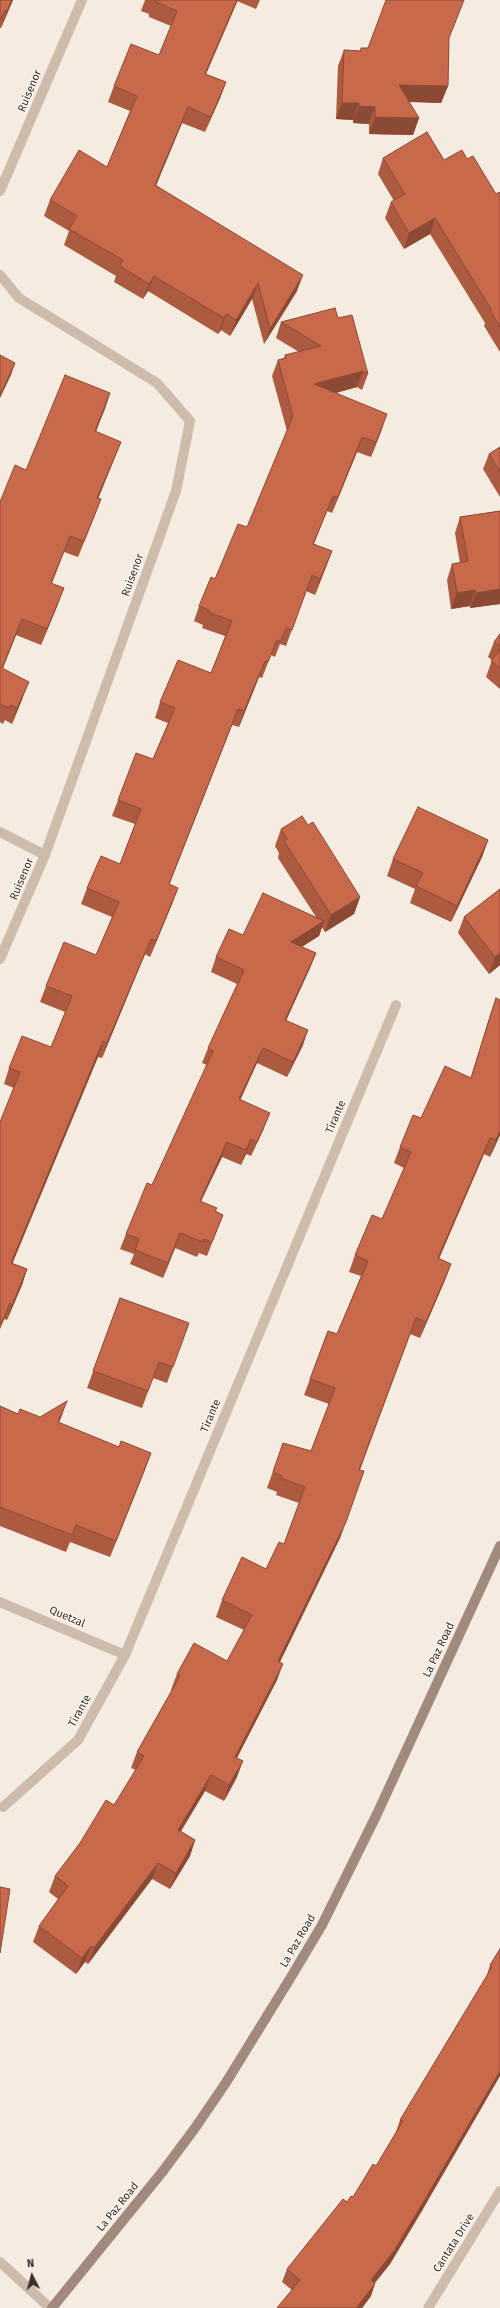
<!DOCTYPE html>
<html>
<head>
<meta charset="utf-8">
<style>
	body { margin:0 }
	#map { position:relative; width:500px; height:2308px; overflow:hidden; background:#f4ebe1; font-family:"Fira Sans",sans-serif }
	canvas { display:block }
	.north { position:absolute; left:12px; top:2256px; width:40px; height:40px; -webkit-text-stroke:3px #fbf5ee; paint-order:stroke; rotate:354deg; font-size:11px; font-weight:700; line-height:16px; text-align:center; color:#3b302b }
	.north::after { content:''; display:block; margin:auto; width:14px; height:18px; background:#3b302b; clip-path:polygon(50% 0,100% 100%,50% 72%,0 100%) }
</style>
</head>
<body>
<div id="map">
<canvas width="500" height="2308"></canvas>
<div class="north">N</div>
</div>
<script>
const g = document.querySelector('canvas').getContext('2d');
g.lineJoin = 'round';
const shape = rows => new Path2D(rows.map(r => 'M' + r).join(''));
function stroke(path, color, width, dash) { g.strokeStyle = color; g.lineWidth = width; g.lineCap = dash ? 'butt' : 'round'; g.setLineDash(dash || []); g.stroke(path); }
function fillPath(path, color) { g.fillStyle = color; g.fill(path, 'evenodd'); }
function write(font, color, halo, rows, align = 'center') {
  g.font = font + ' "Fira Sans",sans-serif'; g.lineWidth = 3; g.setLineDash([]); g.textBaseline = 'middle'; g.strokeStyle = halo; g.fillStyle = color; for (const [text, x, y, turn = 0] of rows) {
    g.save(); g.translate(x, y); g.rotate((+turn || 0) * Math.PI / 180); g.textAlign = isNaN(turn) ? turn : align; if (halo) g.strokeText(text, 0, 0); g.fillText(text, 0, 0); g.restore();
  }
}
stroke(shape([
	[0,191,82,0],
	[0,275,19,298,157,383,190,421,176,491,45,855,0,959],
	[0,832,45,855],
	[0,1602,125,1655],
	[3,1807,78,1740,125,1655,396,1005],
	[0,2262,50,2308],
	[428,2308,500,2191]
]), '#cdbbac', 10);
stroke(shape([
	[52,2308,163,2171,195,2128,225,2084,291,1977,322,1925,377,1814,500,1546]
]), '#a18a7d', 10);
fillPath(shape([
	[0,0,13,0,1,28,0,28],
	[145,0,260,0,256,9,237,1,206,74,226,82,220,98,205,132,182,123,156,185,297,291,264,344,252,299,230,336,221,330,218,334,148,291,143,299,114,282,116,276,64,245,69,231,44,216,50,200,107,167,130,111,108,102,114,86,159,55,171,26,149,17,149,14,141,11],
	[449,39,448,86,441,103,409,102,419,118,413,135,369,134,369,124,353,123,353,120,336,119,338,66,344,50,360,51,361,48,368,48],
	[383,158,444,160,467,159,496,194,500,194,500,352,484,326,485,323,430,234,404,249,385,218,391,202,394,201,378,174],
	[338,318,368,374,362,390,357,387,336,393,382,429,371,457,357,452,332,513,327,511,314,544,332,551,315,595,306,591,286,646,280,644,275,657,271,655,262,678,259,677,239,727,232,725,169,885,178,888,172,904,150,957,145,954,102,1058,98,1057,12,1263,27,1269,22,1285,7,1320,4,1319,0,1329,0,1122,14,1088,4,1084,9,1068,51,1047,65,1012,40,1002,46,986,96,955,112,917,81,904,87,888,120,864,135,824,112,816,118,800,153,759,168,723,155,718,160,702,211,673,225,636,202,628,203,625,194,621,199,606,215,579,247,527,287,431,272,376,278,360,284,358,285,355,299,352,276,338,281,322],
	[110,393,96,432,121,442,115,457,98,498,101,499,78,557,64,552,52,583,58,604,41,645,16,635,3,668,23,697,12,724,5,720,3,724,0,722,0,502,26,470],
	[500,447,500,497,483,469,489,454],
	[500,511,500,604,470,608,470,606,451,609,447,580,452,564,460,563,455,533,460,517],
	[500,634,500,689,486,677,492,660,488,657,494,642],
	[308,825,360,897,354,914,325,932,322,927,319,936,302,947,316,953,310,968,286,1020,303,1045,287,1077,257,1063,240,1099,264,1128,251,1156,246,1154,241,1165,222,1157,201,1201,215,1211,223,1215,207,1256,199,1253,197,1257,175,1248,163,1278,130,1264,134,1254,120,1249,126,1234,152,1185,207,1065,202,1063,208,1048,237,984,211,972,216,957,243,935,316,917,278,858,279,853,275,846,281,829],
	[488,840,482,857,451,922,410,903,415,889,387,876,393,859],
	[500,889,500,965,489,974,458,933,464,917],
	[496,998,500,1135,490,1157,484,1154,439,1259,451,1264,445,1280,420,1338,410,1334,360,1470,340,1538,280,1662,277,1680,237,1758,237,1777,224,1801,205,1791,181,1831,195,1840,190,1856,170,1889,152,1879,88,1964,85,1962,76,1974,33,1942,39,1926,58,1899,49,1892,55,1876,114,1805,136,1770,131,1768,137,1752,172,1690,171,1690,177,1674,227,1661,244,1630,216,1617,222,1600,266,1569,284,1544,299,1503,276,1495,277,1492,267,1488,283,1443,311,1451,329,1404,304,1395,328,1331,337,1334,361,1276,349,1272,355,1255,382,1219,404,1168,394,1163,400,1147,421,1118,471,1077,490,1015],
	[120,1298,189,1323,167,1383,153,1378,142,1408,87,1388],
	[0,1406,18,1414,40,1417,59,1423,119,1447,151,1453,110,1557,70,1542,66,1552,0,1526],
	[500,1949,423,2209,390,2264,374,2283,371,2296,362,2308,277,2308,292,2290,282,2282,287,2269,347,2202,353,2197,376,2166,396,2132,400,2120,486,1978,490,1965]
]), '#ac5a40');
fillPath(shape([
	[12,0,13,0,1,28,7,11],
	[237,0,238,0,199,90,205,74],
	[226,82,220,98,205,132,211,117],
	[399,85,448,86,441,103,393,101],
	[342,103,359,103,353,120,336,119],
	[359,106,375,107,369,124,353,123],
	[188,107,182,123,150,200,155,185],
	[375,117,419,118,413,135,369,134],
	[435,218,430,234,404,249,409,233],
	[303,275,297,291,264,344,270,329],
	[154,276,148,291,143,299,149,284],
	[258,283,252,299,230,336,236,320],
	[226,314,221,330,218,334,224,318],
	[15,363,11,375,0,398,0,395],
	[363,371,357,387,309,400,314,384],
	[110,393,105,409,89,447,95,431],
	[387,414,382,429,371,457,376,442],
	[362,437,357,452,332,513,338,497],
	[121,442,115,457,92,514,97,498],
	[333,496,327,511,307,559,313,544],
	[101,499,95,515,78,557,84,541],
	[70,536,64,552,45,599,51,583],
	[332,551,326,567,315,595,320,579],
	[64,588,58,604,41,645,47,629],
	[500,589,500,604,470,608,476,593],
	[475,590,470,606,451,609,457,593],
	[22,619,16,635,0,675,0,674],
	[265,661,259,677,239,727,244,711],
	[29,682,23,697,12,724,17,708],
	[238,709,232,725,163,900,169,884],
	[488,840,482,857,451,922,457,906],
	[178,888,172,904,150,957,156,941],
	[360,897,354,914,325,932,331,915],
	[324,921,319,936,286,956,291,942],
	[151,939,145,954,102,1058,107,1043],
	[316,953,310,968,280,1034,285,1020],
	[500,953,500,965,489,974,495,957],
	[308,1030,303,1045,287,1077,293,1062],
	[103,1041,98,1057,6,1279,11,1263],
	[263,1048,257,1063,234,1114,239,1099],
	[270,1113,264,1128,251,1156,257,1142],
	[500,1131,500,1135,490,1157,496,1140],
	[490,1138,484,1154,432,1274,438,1258],
	[251,1139,246,1154,241,1165,246,1150],
	[227,1142,222,1157,194,1216,200,1201],
	[180,1233,175,1248,163,1278,168,1263],
	[451,1264,445,1280,420,1338,426,1322],
	[27,1269,22,1285,7,1320,12,1305],
	[10,1303,4,1319,0,1329,2,1322],
	[67,1401,61,1418,52,1439,58,1422],
	[151,1453,145,1470,110,1557,116,1541],
	[346,1522,340,1538,272,1678,278,1661],
	[283,1664,277,1680,229,1773,235,1757],
	[243,1761,237,1777,224,1801,229,1785],
	[211,1775,205,1791,172,1846,178,1830],
	[195,1840,190,1856,170,1889,176,1873],
	[158,1863,152,1879,88,1964,94,1948],
	[91,1946,85,1962,76,1974,82,1958],
	[500,2071,500,2076,423,2209,390,2264,367,2293,371,2280],
	[375,2284,371,2296,362,2308,356,2308]
]), '#8c4a34');
const building = shape([
	[0,0,12,0,7,11,5,10,0,21,0,0],
	[155,0,237,0,205,74,226,82,211,117,188,107,155,185,303,275,270,329,258,283,236,320,226,314,224,318,154,276,149,284,120,266,123,260,69,229,77,216,50,200,79,150,107,167,137,96,114,86,131,44,159,55,177,11,154,1,155,0],
	[386,0,464,0,449,38,448,86,399,85,419,118,375,117,375,107,359,106,359,103,342,103,344,50,361,51,361,48,368,48,386,0],
	[427,132,444,160,462,150,467,159,473,156,496,194,499,192,500,194,500,327,490,310,491,309,435,218,409,233,391,202,405,194,383,158,427,132],
	[335,308,338,318,352,315,368,374,363,371,314,384,387,414,376,442,362,437,338,497,333,496,313,544,332,551,320,579,312,575,292,630,286,628,281,641,277,640,268,662,265,661,244,711,238,709,169,884,178,888,156,941,151,939,107,1043,103,1041,11,1263,27,1269,12,1305,10,1303,2,1322,0,1322,0,1122,20,1072,9,1068,22,1036,51,1047,72,996,46,986,64,942,96,955,119,902,87,888,101,856,120,864,141,809,118,800,136,753,153,759,175,708,160,702,178,660,211,673,232,621,208,612,209,610,199,606,211,577,215,579,238,524,247,527,293,416,278,360,286,358,285,355,321,346,281,322,335,308],
	[0,355,15,363,0,395,0,355],
	[65,375,110,393,95,431,121,442,97,498,101,499,84,541,70,536,51,583,64,588,47,629,22,619,2,668,29,682,17,708,10,705,9,708,0,704,0,502,15,465,26,470,65,375],
	[500,447,500,472,489,454,500,447],
	[500,511,500,589,476,593,475,590,457,593,452,564,468,561,460,517,500,511],
	[500,634,500,646,494,642,500,634],
	[500,650,500,668,491,661,500,650],
	[418,807,488,840,457,906,416,886,423,873,393,859,418,807],
	[302,816,308,825,313,822,360,897,331,915,284,841,287,839,281,829,302,816],
	[500,889,500,953,495,957,464,917,500,889],
	[263,893,324,921,291,942,316,953,285,1020,308,1030,293,1062,263,1048,239,1099,270,1113,257,1142,251,1139,246,1150,227,1142,200,1201,217,1208,215,1211,223,1215,212,1242,204,1239,203,1242,180,1233,168,1263,135,1250,139,1239,126,1234,147,1183,152,1185,213,1051,208,1048,244,970,216,957,229,929,243,935,263,893],
	[496,998,500,1000,500,1131,496,1140,490,1138,438,1258,451,1264,426,1322,416,1318,359,1470,364,1471,346,1522,278,1661,283,1664,235,1757,243,1761,229,1785,211,1775,178,1830,195,1840,176,1873,158,1863,94,1948,91,1946,82,1958,39,1926,68,1886,55,1876,80,1843,106,1800,114,1805,144,1756,137,1752,180,1676,177,1674,194,1643,227,1661,252,1615,222,1600,242,1557,266,1569,279,1542,284,1544,305,1487,281,1478,282,1476,273,1472,283,1443,311,1451,335,1388,310,1379,328,1331,337,1334,368,1261,355,1255,372,1215,382,1219,411,1152,400,1147,413,1115,421,1118,445,1066,471,1078,496,998],
	[120,1298,189,1323,173,1367,159,1362,148,1391,93,1371,120,1298],
	[67,1401,58,1422,119,1447,121,1441,151,1453,116,1541,76,1525,72,1535,0,1507,0,1406,18,1414,20,1409,40,1417,67,1401],
	[0,1887,10,1889,0,1953,0,1887],
	[500,1949,500,2071,427,2196,394,2251,371,2280,375,2284,356,2308,277,2308,300,2280,287,2269,343,2199,347,2202,351,2196,353,2197,373,2164,376,2166,403,2121,400,2120,492,1967,490,1965,500,1949]
]);
fillPath(building, '#c8694b');
stroke(building, '#8c4a34', 1);
write('11px', '#3b302b', '#fbf5ee', [
	["Ruisenor",30,91,-67],
	["Ruisenor",133,575,-70],
	["Ruisenor",22,879,-67],
	["Tirante",336,1117,-67],
	["Tirante",211,1416,-67],
	["Quetzal",67,1617,23],
	["La Paz Road",439,1650,-65],
	["Tirante",80,1711,-61],
	["La Paz Road",298,1941,-60],
	["La Paz Road",118,2207,-51],
	["Cantata Drive",454,2243,-58]
]);
</script>
</body>
</html>
